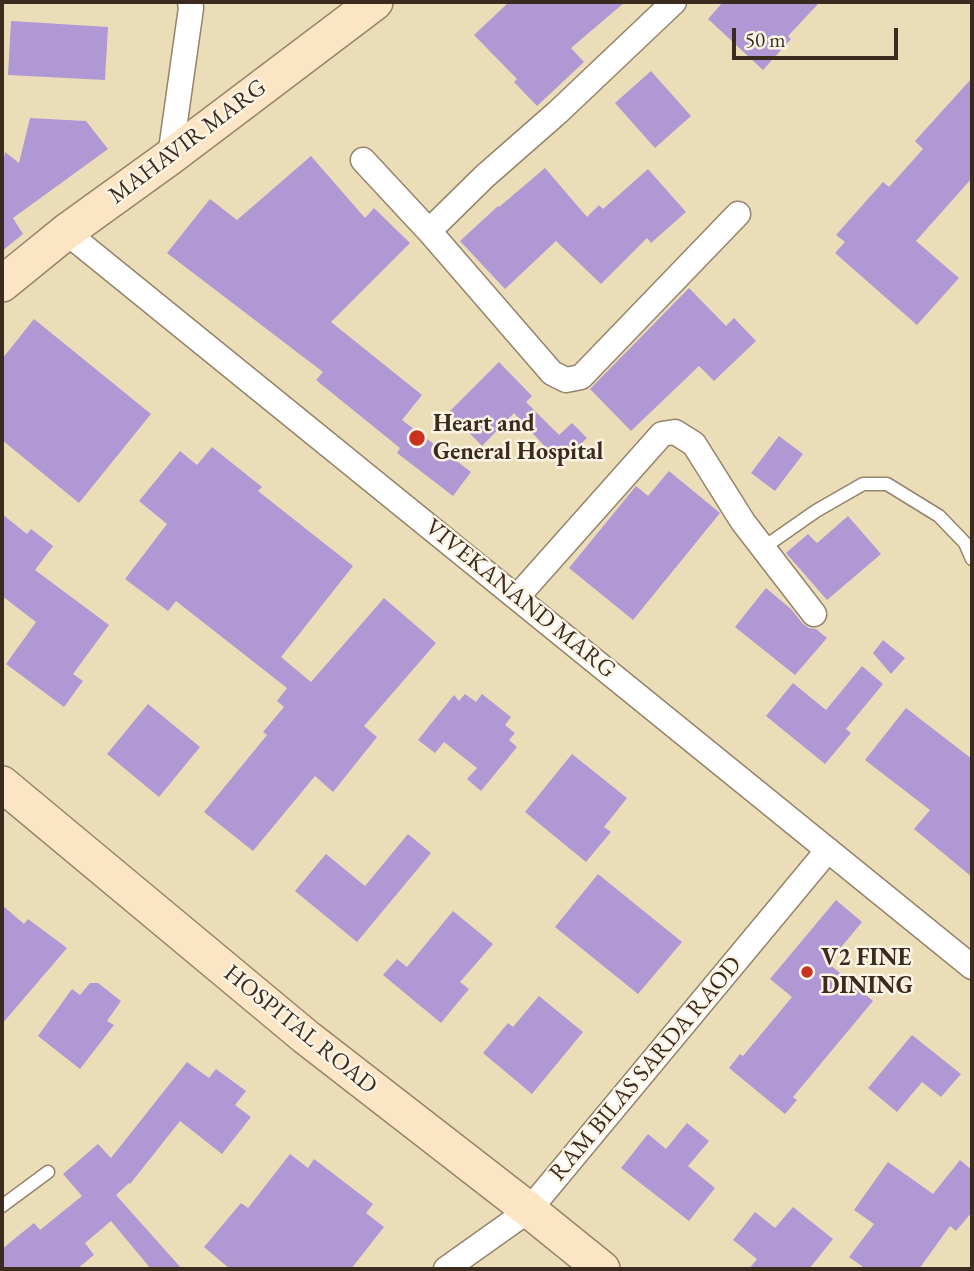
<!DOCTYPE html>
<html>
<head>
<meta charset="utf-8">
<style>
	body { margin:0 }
	#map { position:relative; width:974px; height:1271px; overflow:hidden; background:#ecddb9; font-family:"EB Garamond",serif }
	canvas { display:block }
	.frame { position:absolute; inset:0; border:4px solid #3b2a1e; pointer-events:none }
	.scale { position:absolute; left:732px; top:28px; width:166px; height:32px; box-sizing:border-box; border:4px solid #3b2a1e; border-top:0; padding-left:9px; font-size:21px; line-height:24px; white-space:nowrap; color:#3b2a1e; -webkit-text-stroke:5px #fcf5e5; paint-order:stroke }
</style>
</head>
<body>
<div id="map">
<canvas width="974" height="1271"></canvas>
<div class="frame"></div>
<div class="scale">50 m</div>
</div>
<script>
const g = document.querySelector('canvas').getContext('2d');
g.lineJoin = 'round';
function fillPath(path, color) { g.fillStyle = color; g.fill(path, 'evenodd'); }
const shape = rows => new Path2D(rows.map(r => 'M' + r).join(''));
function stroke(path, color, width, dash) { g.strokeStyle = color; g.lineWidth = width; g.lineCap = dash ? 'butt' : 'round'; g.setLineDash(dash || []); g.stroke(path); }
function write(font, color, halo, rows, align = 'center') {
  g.font = font + ' "EB Garamond",serif'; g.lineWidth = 5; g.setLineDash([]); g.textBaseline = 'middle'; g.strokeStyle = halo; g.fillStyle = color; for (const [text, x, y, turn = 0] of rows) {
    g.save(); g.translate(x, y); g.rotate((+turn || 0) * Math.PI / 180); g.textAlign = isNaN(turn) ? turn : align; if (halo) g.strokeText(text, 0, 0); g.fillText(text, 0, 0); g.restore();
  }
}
fillPath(shape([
	[509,2,625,2,571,48,584,62,537,106,514,82,517,79,474,35],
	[723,2,820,2,788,36,791,39,763,70,708,19],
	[11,21,108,27,105,80,8,75],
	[651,71,691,116,655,148,615,103],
	[972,78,972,178,916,241,959,278,917,325,835,253,845,242,836,235,883,182,889,187,923,149,915,141],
	[30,118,86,121,108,149,13,218,23,234,2,251,2,169,5,152,19,163],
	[311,156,365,218,374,208,410,243,331,322,422,395,402,420,471,472,453,496,397,453,400,448,316,380,323,372,167,253,210,199,237,220],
	[545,168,587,217,599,205,603,209,648,169,686,212,651,243,647,238,601,284,556,241,505,289,460,241,498,206,499,207],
	[689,288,726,326,734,318,756,341,714,381,699,366,631,431,590,389],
	[34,319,151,414,79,503,2,440,2,359],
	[499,362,532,396,526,402,559,435,572,423,587,438,560,463,514,413,482,446,449,412],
	[779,436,803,454,775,491,751,473],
	[212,447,262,487,258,491,353,566,281,657,311,682,384,598,436,643,364,726,377,737,333,792,315,776,253,851,204,812,267,735,263,732,284,707,277,701,287,688,176,601,168,611,125,579,167,524,139,501,180,451,197,465],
	[669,471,720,513,633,620,569,568,636,486,648,496],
	[2,514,27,534,31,529,53,546,35,570,109,625,73,674,83,681,64,707,6,664,36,622,2,596],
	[848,516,881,554,827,600,786,553,808,534,817,543],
	[766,588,791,609,803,624,809,628,816,629,827,638,795,675,735,627],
	[883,640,905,658,891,674,873,653],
	[862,666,883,684,846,729,851,733,825,764,766,716,793,683,826,710],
	[465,694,476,702,482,694,511,717,505,725,515,733,509,740,517,747,481,791,467,779,477,768,444,742,435,753,418,740,454,695,459,701],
	[148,704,200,747,159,797,107,754],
	[906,708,972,759,972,877,914,829,930,810,865,760],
	[572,754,627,798,604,827,611,832,586,862,525,812],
	[408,834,431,853,357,942,295,891,326,854,365,886],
	[598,874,682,942,638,994,555,927],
	[836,900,862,922,828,963,873,1001,793,1097,797,1100,785,1114,729,1068,740,1054,743,1056,792,997,770,979],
	[2,905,24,924,28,919,67,948,2,1024],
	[453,911,493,944,460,982,469,989,441,1023,383,975,397,959,407,967],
	[90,983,98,983,121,1001,107,1021,114,1025,80,1069,38,1036,72,989,80,995],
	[539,996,583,1032,532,1094,483,1053,508,1023,513,1027],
	[912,1035,961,1074,941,1097,922,1082,897,1112,868,1088],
	[187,1062,209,1078,216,1069,246,1091,235,1105,251,1117,222,1154,180,1121,130,1184,129,1183,116,1195,182,1269,151,1269,111,1221,85,1243,94,1255,77,1269,2,1269,2,1249,34,1223,40,1230,82,1196,63,1174,98,1144,111,1158],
	[687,1123,709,1141,688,1166,715,1188,689,1221,621,1168,648,1134,666,1149],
	[290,1154,308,1168,314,1159,373,1204,366,1213,384,1227,351,1269,230,1269,204,1247,241,1203,248,1208],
	[960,1160,972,1170,972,1212,956,1231,950,1226,919,1269,866,1269,849,1257,874,1224,854,1210,888,1162,933,1194],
	[793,1207,833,1239,809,1269,749,1269,757,1259,733,1240,755,1212,775,1228]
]), '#b098d4');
const lane = shape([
	[763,548,816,511,863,484,887,484,939,516,965,543,972,559],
	[2,1206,48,1172]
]);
const street = shape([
	[170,157,191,8,190,2],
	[363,160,429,231,552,373,566,380,581,377,738,214],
	[429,231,485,176,558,112,674,2],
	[66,232,972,967],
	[517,597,662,434,675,432,694,444,743,522,814,614],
	[446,1269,529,1210,828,850]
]);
const secondary = shape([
	[2,284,66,232,170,157,375,2],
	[2,784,306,1037,529,1210,602,1269]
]);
stroke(lane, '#94846c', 15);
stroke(street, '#94846c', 27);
stroke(secondary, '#94846c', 38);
stroke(lane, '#fff', 12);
stroke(street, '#fff', 24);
stroke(secondary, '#fce5c4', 35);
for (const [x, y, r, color] of [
	[417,438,9,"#c8321e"],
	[807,972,7,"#c8321e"]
]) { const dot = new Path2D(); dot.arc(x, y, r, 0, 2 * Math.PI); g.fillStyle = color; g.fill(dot); stroke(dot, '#fcf5e5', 2.5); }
write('24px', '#3b2a1e', '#fcf5e5', [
	["MAHAVIR MARG",188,142,-37],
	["VIVEKANAND MARG",520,599,39],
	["HOSPITAL ROAD",300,1030,39],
	["RAM BILAS SARDA RAOD",646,1069,-50]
]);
write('bold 24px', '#3b2a1e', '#fcf5e5', [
	["Heart and",433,424],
	["General Hospital",433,452],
	["V2 FINE",821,958],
	["DINING",821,986]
], 'left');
</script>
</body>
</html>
